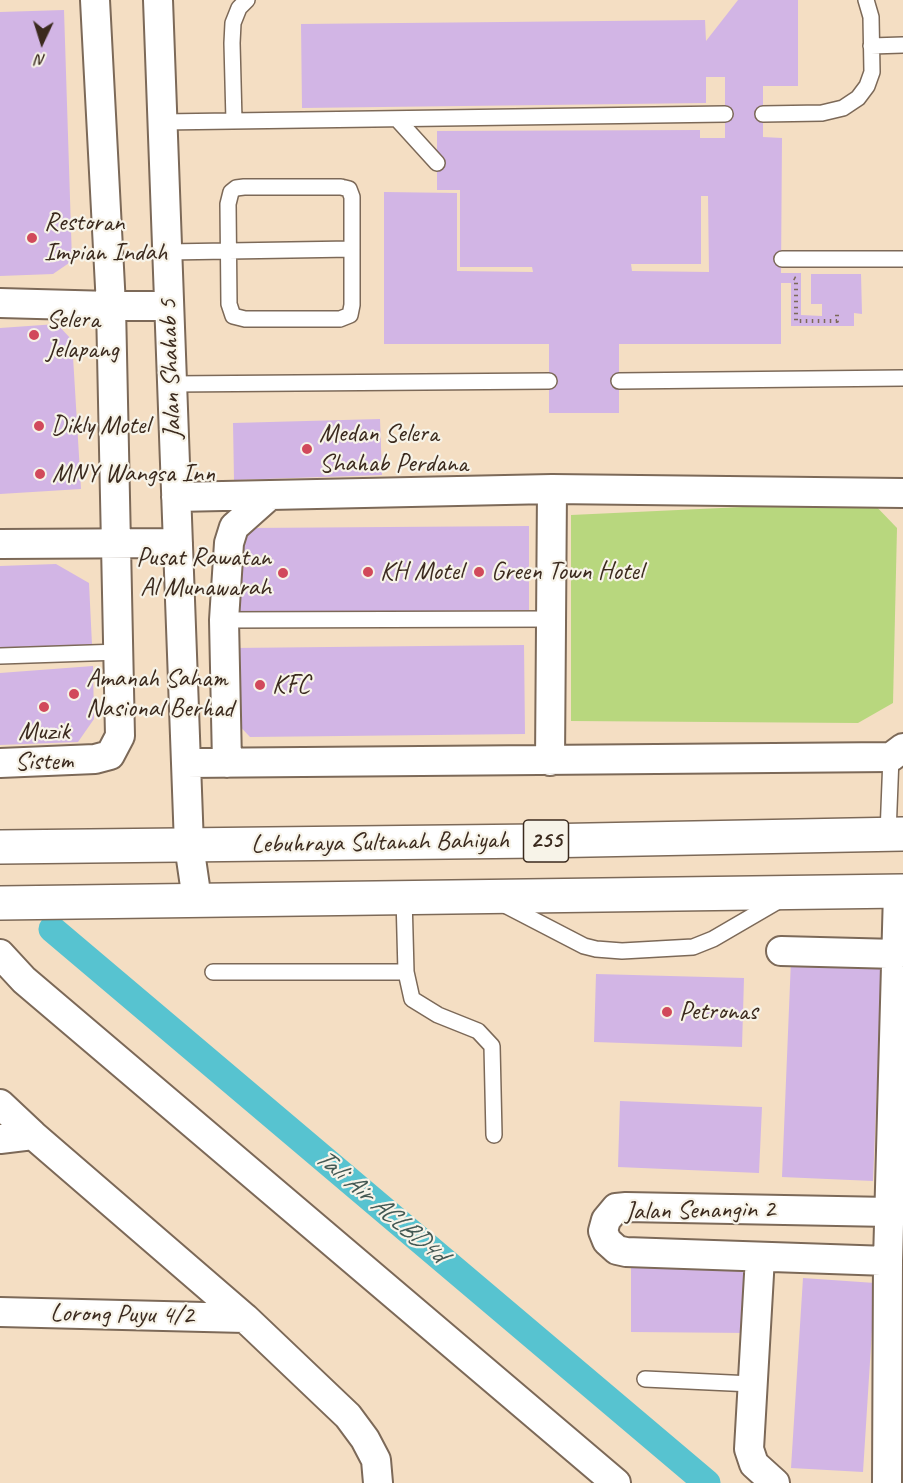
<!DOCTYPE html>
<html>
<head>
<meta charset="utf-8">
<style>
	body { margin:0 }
	#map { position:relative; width:903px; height:1483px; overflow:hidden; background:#f4dec3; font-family:Caveat,sans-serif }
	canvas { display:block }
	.north { position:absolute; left:12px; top:12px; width:60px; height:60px; -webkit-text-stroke:4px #f7f3e8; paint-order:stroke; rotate:184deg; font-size:16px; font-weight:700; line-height:24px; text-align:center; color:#3b2a1e }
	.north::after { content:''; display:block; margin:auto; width:21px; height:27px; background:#3b2a1e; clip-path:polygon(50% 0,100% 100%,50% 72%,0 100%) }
</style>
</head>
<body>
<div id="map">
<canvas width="903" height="1483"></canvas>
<div class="north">N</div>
</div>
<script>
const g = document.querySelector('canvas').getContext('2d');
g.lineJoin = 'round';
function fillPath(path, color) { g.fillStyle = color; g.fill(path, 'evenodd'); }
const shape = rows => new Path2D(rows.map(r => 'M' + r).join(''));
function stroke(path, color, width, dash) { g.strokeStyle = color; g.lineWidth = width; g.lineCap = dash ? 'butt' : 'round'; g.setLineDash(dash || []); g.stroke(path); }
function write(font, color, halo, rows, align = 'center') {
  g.font = font + ' Caveat,sans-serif'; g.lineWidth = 4.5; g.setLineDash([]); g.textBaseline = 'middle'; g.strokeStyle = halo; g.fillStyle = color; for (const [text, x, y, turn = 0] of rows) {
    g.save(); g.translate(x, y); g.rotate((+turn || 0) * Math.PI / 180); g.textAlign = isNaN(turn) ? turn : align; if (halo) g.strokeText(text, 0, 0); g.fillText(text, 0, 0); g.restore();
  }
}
fillPath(shape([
	[871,501,897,528,893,703,858,723,571,721,571,515]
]), '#b8d77e');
stroke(shape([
	[52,929,707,1483]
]), '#57c3d0', 27);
fillPath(shape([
	[738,0,798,0,798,86,763,86,763,137,782,138,781,273,801,273,801,315,822,316,822,304,811,304,811,274,861,274,862,314,854,313,854,326,791,326,791,283,781,283,781,344,619,344,619,413,549,413,549,344,384,344,384,192,457,193,457,271,533,272,532,267,460,267,460,190,437,190,437,131,700,130,700,138,725,138,725,77,706,77,706,103,302,108,301,24,705,20,706,41],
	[701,196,708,196,709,272,632,271,631,264,701,264],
	[64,10,72,261,53,274,0,276,0,12],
	[57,324,72,340,81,489,0,494,0,328],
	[380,419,382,475,234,480,233,423],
	[529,526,529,610,235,613,234,546,250,528],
	[56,564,89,583,92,645,0,649,0,566],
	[524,645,525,734,250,737,234,720,233,648],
	[93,666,94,719,78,742,0,745,0,673],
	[791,960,882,964,873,1181,782,1177],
	[596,974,744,978,742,1047,594,1042],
	[620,1101,762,1107,759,1173,618,1167],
	[631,1266,750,1268,749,1333,631,1332],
	[803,1278,875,1283,863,1472,791,1468]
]), '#d2b5e5');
const service = shape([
	[871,46,903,45],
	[763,114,822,113,843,108,858,98,867,86,872,72,871,17,866,0],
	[397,119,437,163],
	[234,121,232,43,233,23,239,8,247,0],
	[162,122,725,114],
	[341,187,349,189,352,197,352,305,350,315,340,319,245,319,233,316,229,304,228,204,231,192,236,188,244,187,341,187],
	[167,252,352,249],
	[782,259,903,259],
	[619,381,903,378],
	[172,384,549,381],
	[224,620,551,619],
	[0,656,120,652],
	[888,834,891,757],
	[404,897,406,972,412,999,438,1015,478,1031,492,1046,494,1135],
	[503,904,584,946,596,949,622,951,693,947,713,939,780,900],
	[213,972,406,972],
	[645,1379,752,1384]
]);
const minor = shape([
	[158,0,189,845,197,900],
	[0,303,111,306,169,306],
	[176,497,552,489,903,493],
	[0,544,178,543],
	[550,761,552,489],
	[0,763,95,759,110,755,120,736,111,306,95,0],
	[186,763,891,757,903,748],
	[227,763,224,620,229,543,234,527,270,495],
	[781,951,897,954],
	[0,954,24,980,616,1483],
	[0,1104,33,1135,245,1318,348,1416,365,1439,376,1460,378,1483],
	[0,1139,33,1135],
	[760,1257,749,1449,754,1464,775,1483],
	[888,1261,626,1252,617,1250,607,1241,603,1231,606,1220,616,1208,626,1207,890,1212],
	[0,1312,245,1318],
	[887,1483,888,1261,898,892]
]);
const primary = shape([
	[0,847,538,841,903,834],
	[0,903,903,891]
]);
stroke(service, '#7c6958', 18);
stroke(minor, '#7c6958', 32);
stroke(primary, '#7c6958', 36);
stroke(shape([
	[794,278,796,279,796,321,837,321,837,312]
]), '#7c6958', 4, [1.5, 4.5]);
stroke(service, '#fff', 15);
stroke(minor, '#fff', 28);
stroke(primary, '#fff', 33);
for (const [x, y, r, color] of [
	[32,238,6,"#d1495b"],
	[34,335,6,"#d1495b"],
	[39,426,6,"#d1495b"],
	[307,449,6,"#d1495b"],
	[40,474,6,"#d1495b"],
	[368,572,6,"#d1495b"],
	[479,572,6,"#d1495b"],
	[283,573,6,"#d1495b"],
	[260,685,6,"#d1495b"],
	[74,694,6,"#d1495b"],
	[44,707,6,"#d1495b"],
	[667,1012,6,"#d1495b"]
]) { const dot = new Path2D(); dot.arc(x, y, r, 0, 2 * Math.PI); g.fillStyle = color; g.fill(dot); stroke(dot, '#f7f3e8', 2); }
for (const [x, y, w] of [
	[546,841,45]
]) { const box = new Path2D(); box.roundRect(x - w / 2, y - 21, w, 42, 4.5); g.fillStyle = '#f7f3e8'; g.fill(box); stroke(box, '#3b2a1e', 1.5); }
write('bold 24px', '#3b2a1e', null, [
	["255",546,841]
]);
write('26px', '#3b2a1e', '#f7f3e8', [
	["Restoran",44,223],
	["Impian Indah",44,253],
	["Selera",46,320],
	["Jelapang",46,350],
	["Dikly Motel",51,426],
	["Medan Selera",319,434],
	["Shahab Perdana",319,464],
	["MNY Wangsa Inn",52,474],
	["Pusat Rawatan",271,558,"right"],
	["Al Munawarah",271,588,"right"],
	["KH Motel",380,572],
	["Green Town Hotel",491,572],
	["Amanah Saham",86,679],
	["Nasional Berhad",86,709],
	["KFC",272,685],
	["Muzik",44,732,"center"],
	["Sistem",44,762,"center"],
	["Petronas",679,1012]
], 'left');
write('26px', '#3b2a1e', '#f7f3e8', [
	["Jalan Shahab 5",171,369,-92],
	["Lebuhraya Sultanah Bahiyah",380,843,-1],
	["Jalan Senangin 2",700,1211,-1],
	["Lorong Puyu 4/2",122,1315,1]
]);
write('italic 27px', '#435853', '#f7f3e8', [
	["Tali Air ACLBD4d",380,1206,40]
]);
</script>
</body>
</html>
